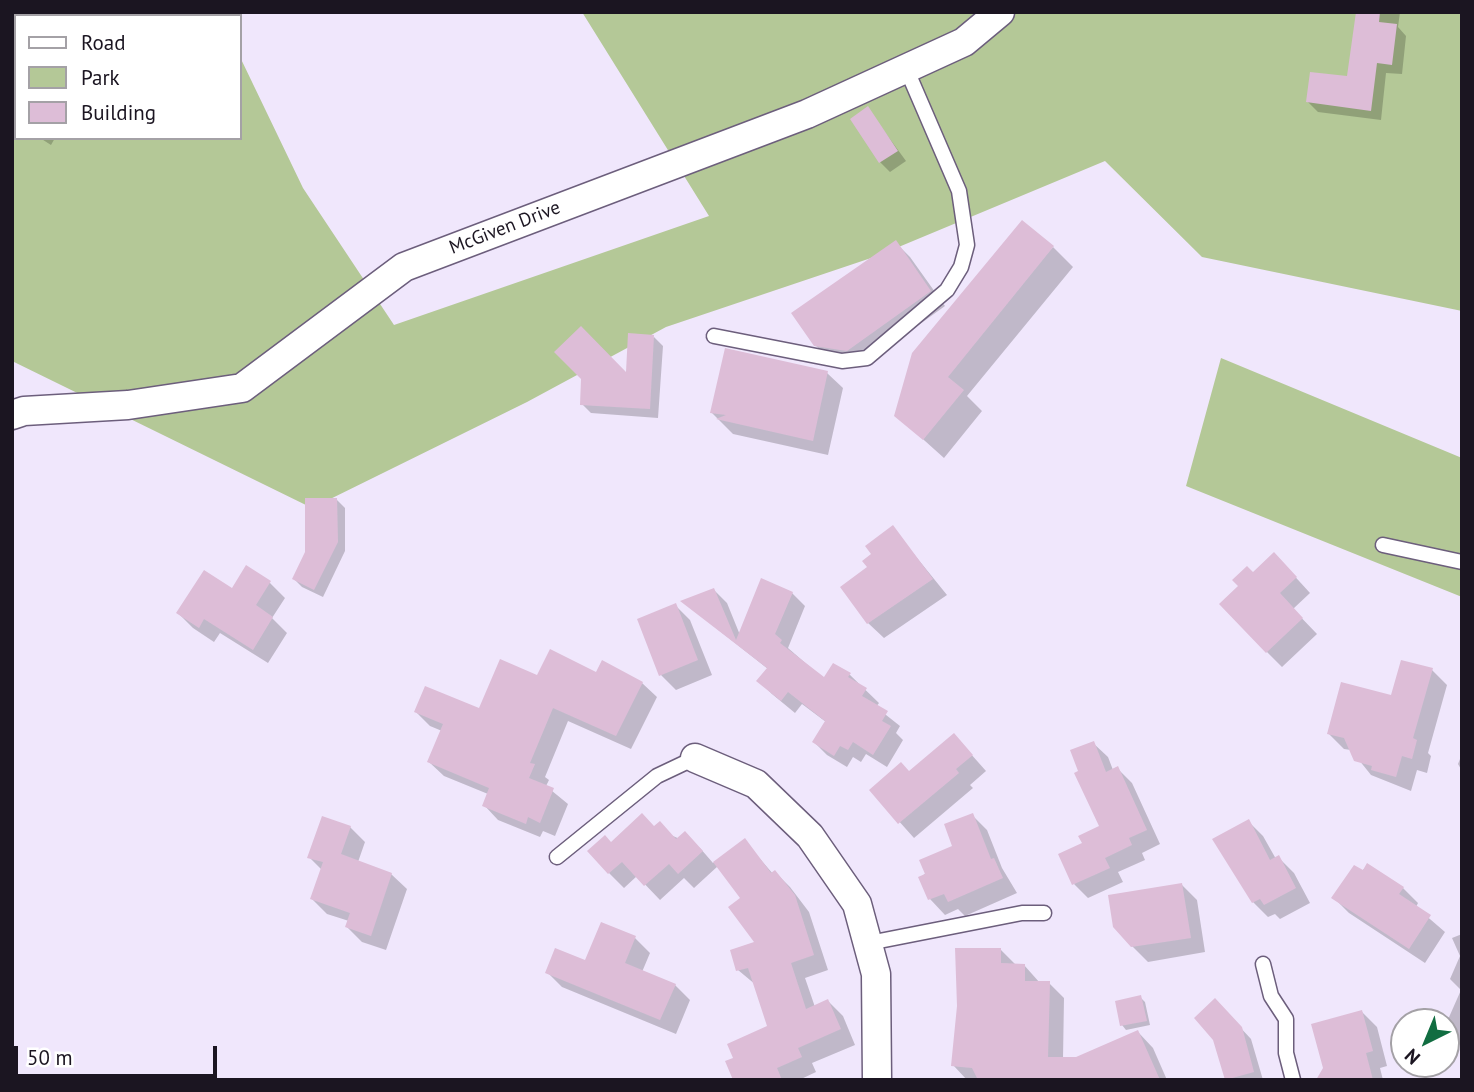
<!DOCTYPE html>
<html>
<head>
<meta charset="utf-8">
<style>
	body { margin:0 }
	#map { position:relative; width:1474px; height:1092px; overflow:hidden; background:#f0e7fc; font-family:"PT Sans",sans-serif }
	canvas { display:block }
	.frame { position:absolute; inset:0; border:14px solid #1b1521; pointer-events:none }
	.legend { position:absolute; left:14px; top:14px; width:228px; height:126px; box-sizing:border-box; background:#fff; border:2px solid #a4a1a6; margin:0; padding:9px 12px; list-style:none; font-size:21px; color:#1b1521 }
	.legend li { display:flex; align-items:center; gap:14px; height:35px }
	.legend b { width:35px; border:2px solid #a4a1a6 }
	.north { position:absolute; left:1390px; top:1008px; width:70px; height:70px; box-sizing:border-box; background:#fff; border:2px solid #a4a1a6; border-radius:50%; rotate:223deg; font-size:19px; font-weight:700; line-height:28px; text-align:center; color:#1b1521 }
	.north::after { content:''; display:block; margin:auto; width:24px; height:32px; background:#116d41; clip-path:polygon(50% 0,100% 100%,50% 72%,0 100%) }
	.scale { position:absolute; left:14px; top:1046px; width:203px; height:32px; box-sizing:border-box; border:4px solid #1b1521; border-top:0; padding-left:9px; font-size:21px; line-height:24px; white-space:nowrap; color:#1b1521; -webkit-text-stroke:5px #fff; paint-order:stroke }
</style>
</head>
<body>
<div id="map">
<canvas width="1474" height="1092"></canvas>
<div class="frame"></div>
<ul class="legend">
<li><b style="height:9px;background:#fff"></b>Road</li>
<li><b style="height:19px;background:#b4c897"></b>Park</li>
<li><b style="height:19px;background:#ddbdd7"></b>Building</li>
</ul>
<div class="north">N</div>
<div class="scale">50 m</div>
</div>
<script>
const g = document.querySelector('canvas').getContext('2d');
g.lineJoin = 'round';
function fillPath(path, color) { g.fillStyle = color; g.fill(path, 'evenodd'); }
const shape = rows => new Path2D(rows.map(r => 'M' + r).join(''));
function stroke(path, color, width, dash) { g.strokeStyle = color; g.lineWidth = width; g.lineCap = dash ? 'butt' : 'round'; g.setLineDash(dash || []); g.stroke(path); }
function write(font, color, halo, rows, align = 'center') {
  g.font = font + ' "PT Sans",sans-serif'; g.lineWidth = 5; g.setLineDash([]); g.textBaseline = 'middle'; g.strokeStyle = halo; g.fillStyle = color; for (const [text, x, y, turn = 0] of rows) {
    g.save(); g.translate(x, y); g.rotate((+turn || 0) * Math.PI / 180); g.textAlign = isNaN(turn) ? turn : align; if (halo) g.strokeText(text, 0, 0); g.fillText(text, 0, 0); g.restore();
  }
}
fillPath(shape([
	[12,12,218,12,220,16,16,16,16,138,240,138,240,57,303,188,394,325,709,216,582,12,1462,12,1462,311,1202,257,1105,161,877,256,666,327,527,402,312,508,12,361],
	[1221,358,1462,458,1462,597,1186,486]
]), '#b4c897');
fillPath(shape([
	[1359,12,1400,12,1398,27,1406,36,1402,74,1386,73,1381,120,1318,112,1308,102,1349,78],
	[16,107,16,123,12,119],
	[868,109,906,161,890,172,880,162],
	[40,138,55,138,51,145],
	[895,242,910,257,945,306,863,365,831,360,815,345],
	[1053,247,1073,267,967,396,982,411,944,458,896,415],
	[654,337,663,346,658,418,591,413,582,404,627,376],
	[827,373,843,388,828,455,733,434,712,413],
	[337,500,345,508,345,551,323,597,302,587,294,579],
	[892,527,947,595,884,638,868,623,869,567,873,555],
	[246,568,270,583,285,598,272,618,287,633,268,663,220,633,214,642,193,628,178,613,232,590],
	[1289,570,1310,593,1293,609,1317,634,1282,667,1267,652,1253,574],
	[714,590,727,603,740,635,792,593,805,606,788,648,825,680,849,674,879,703,876,707,900,726,896,733,903,740,887,767,866,754,861,762,853,757,847,767,827,755,814,742,826,722,802,704,795,713,772,694,759,681,768,669,683,602],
	[675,605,690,620,712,675,676,690,661,675],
	[1432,670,1447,685,1428,753,1431,756,1427,773,1417,770,1411,791,1371,775,1351,750,1344,749,1329,734,1393,697],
	[597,674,642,683,657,697,631,749,568,721,545,777,549,780,546,786,568,804,555,836,543,831,540,837,498,820,484,805,488,794,444,776,429,762,442,731,430,726,416,712,480,710,538,678],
	[954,735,986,771,970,785,973,788,914,838,871,790,909,773],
	[1093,743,1108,757,1113,770,1117,768,1132,783,1160,844,1142,853,1145,860,1118,872,1123,882,1088,898,1074,884,1084,844,1101,827],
	[1462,754,1462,771,1458,764],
	[972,815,987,830,1002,868,1017,893,965,916,958,909,945,915,930,899,920,878,955,847],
	[1248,821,1263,836,1276,859,1279,858,1294,873,1310,903,1280,919,1275,914,1268,917,1253,902],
	[350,827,365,842,358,862,391,874,407,889,386,950,362,942,347,927,349,921,327,914,312,899,322,870,309,857],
	[655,828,700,848,713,863,744,840,773,874,775,872,790,887,809,912,828,970,805,978,815,1007,828,1001,843,1016,855,1045,812,1063,816,1072,799,1080,735,1080,735,1059,770,1027,756,985,738,970,757,943,742,898,718,866,694,888,684,878,660,900,637,876,624,888,609,873,611,844],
	[1368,865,1403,888,1418,903,1416,907,1445,932,1425,963,1349,913,1334,898],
	[1182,885,1197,900,1205,952,1148,962,1132,946],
	[1462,934,1462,1047,1446,1033,1446,1024,1461,990,1450,979,1460,956,1452,938],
	[635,938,650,953,642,972,675,985,690,1000,676,1034,562,987,547,972,586,963],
	[1001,950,1016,965,1024,965,1040,983,1049,983,1064,998,1063,1059,1077,1059,1138,1032,1153,1048,1167,1080,967,1080,953,1065],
	[1140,997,1145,1002,1150,1025,1126,1030,1122,1025],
	[1225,1011,1251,1039,1263,1080,1227,1080,1215,1039],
	[1362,1012,1377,1027,1387,1066,1380,1068,1383,1080,1319,1080]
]), '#0003');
fillPath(shape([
	[1356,12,1380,12,1379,22,1397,24,1392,65,1377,63,1371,111,1306,102,1310,72,1347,76],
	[868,106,898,151,879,163,850,119],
	[1022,220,1054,246,948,377,964,390,923,440,894,416,912,353],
	[896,240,931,291,847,351,814,346,791,313],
	[581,326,626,372,628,333,654,335,650,409,580,405,581,379,554,352],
	[725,348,828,371,813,441,716,419,726,415,710,413],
	[305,498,337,498,338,542,314,590,292,579,305,552],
	[893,525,933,579,867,624,840,587,867,567,862,561,871,554,865,546],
	[1274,552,1297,577,1280,593,1303,618,1266,653,1219,604,1238,586,1232,580,1247,566,1253,572],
	[246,565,271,581,256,605,273,617,253,650,204,619,199,628,176,613,204,570,232,588],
	[761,578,793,592,775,634,782,640,780,643,824,677,833,663,851,673,848,677,867,688,862,696,888,711,882,721,891,726,873,755,853,742,848,750,840,746,834,756,812,742,825,721,788,692,781,701,756,681,767,668,680,601,714,588,736,640],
	[676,603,698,660,659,676,637,619],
	[550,649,596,672,602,660,643,682,616,736,553,708,530,763,535,764,529,778,554,788,540,823,528,817,526,824,482,806,489,788,427,762,443,724,414,712,425,686,479,708,500,659,537,675],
	[1401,660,1433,668,1413,738,1417,740,1412,759,1402,756,1396,777,1371,770,1372,766,1354,761,1344,738,1327,734,1341,682,1391,695],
	[954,733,973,755,956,769,959,773,898,824,869,790,901,762,909,771],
	[1094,741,1106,772,1118,766,1147,830,1129,838,1132,845,1105,858,1110,868,1072,885,1058,854,1082,843,1078,836,1099,826,1074,773,1078,771,1070,750],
	[642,813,654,826,660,821,676,839,685,831,703,851,678,874,669,864,644,886,622,862,608,874,587,851,605,835,611,842],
	[973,813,991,859,994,858,1003,878,948,902,944,894,928,900,918,877,925,874,919,860,952,846,944,824],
	[322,816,351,826,341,854,392,873,371,936,345,927,350,913,310,899,323,862,307,858],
	[1249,819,1270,860,1279,855,1296,888,1264,905,1260,899,1252,903,1212,839],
	[745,838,771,873,775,870,795,895,814,955,791,963,806,1009,828,999,841,1029,798,1048,802,1057,777,1068,782,1080,733,1080,725,1061,733,1058,727,1044,767,1026,748,968,736,971,730,950,754,942,728,907,740,898,713,862],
	[1367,863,1404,887,1399,894,1431,915,1409,949,1331,898,1354,865,1363,870],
	[1182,883,1191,938,1131,947,1113,927,1108,895],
	[601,922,636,936,625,963,676,984,660,1020,545,973,555,948,585,960],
	[955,948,1001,948,1001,963,1025,964,1025,981,1050,981,1048,1057,1076,1057,1138,1030,1160,1080,978,1080,972,1068,951,1066,957,1006],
	[1141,995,1147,1021,1120,1026,1115,1001],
	[1215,998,1242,1027,1254,1072,1225,1080,1213,1040,1194,1018],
	[1362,1010,1373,1051,1366,1053,1373,1080,1316,1080,1323,1068,1311,1024]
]), '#ddbdd7');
const service = shape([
	[714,336,842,361,867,358,947,290,961,267,967,245,959,191,906,68],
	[1383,545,1462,562],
	[557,857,657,776,695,758],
	[869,943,1022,913,1044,913],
	[1263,964,1271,996,1286,1019,1286,1053,1293,1080]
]);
const minor = shape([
	[12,415,24,411,128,405,242,388,404,267,807,114,964,42,1000,12],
	[695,758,756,784,810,836,857,904,876,974,877,1080]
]);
stroke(service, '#6c5e7c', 17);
stroke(minor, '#6c5e7c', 31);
stroke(service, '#fff', 14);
stroke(minor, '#fff', 28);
write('19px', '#1b1521', '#fff', [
	["McGiven Drive",505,228,-21]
]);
</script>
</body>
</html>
